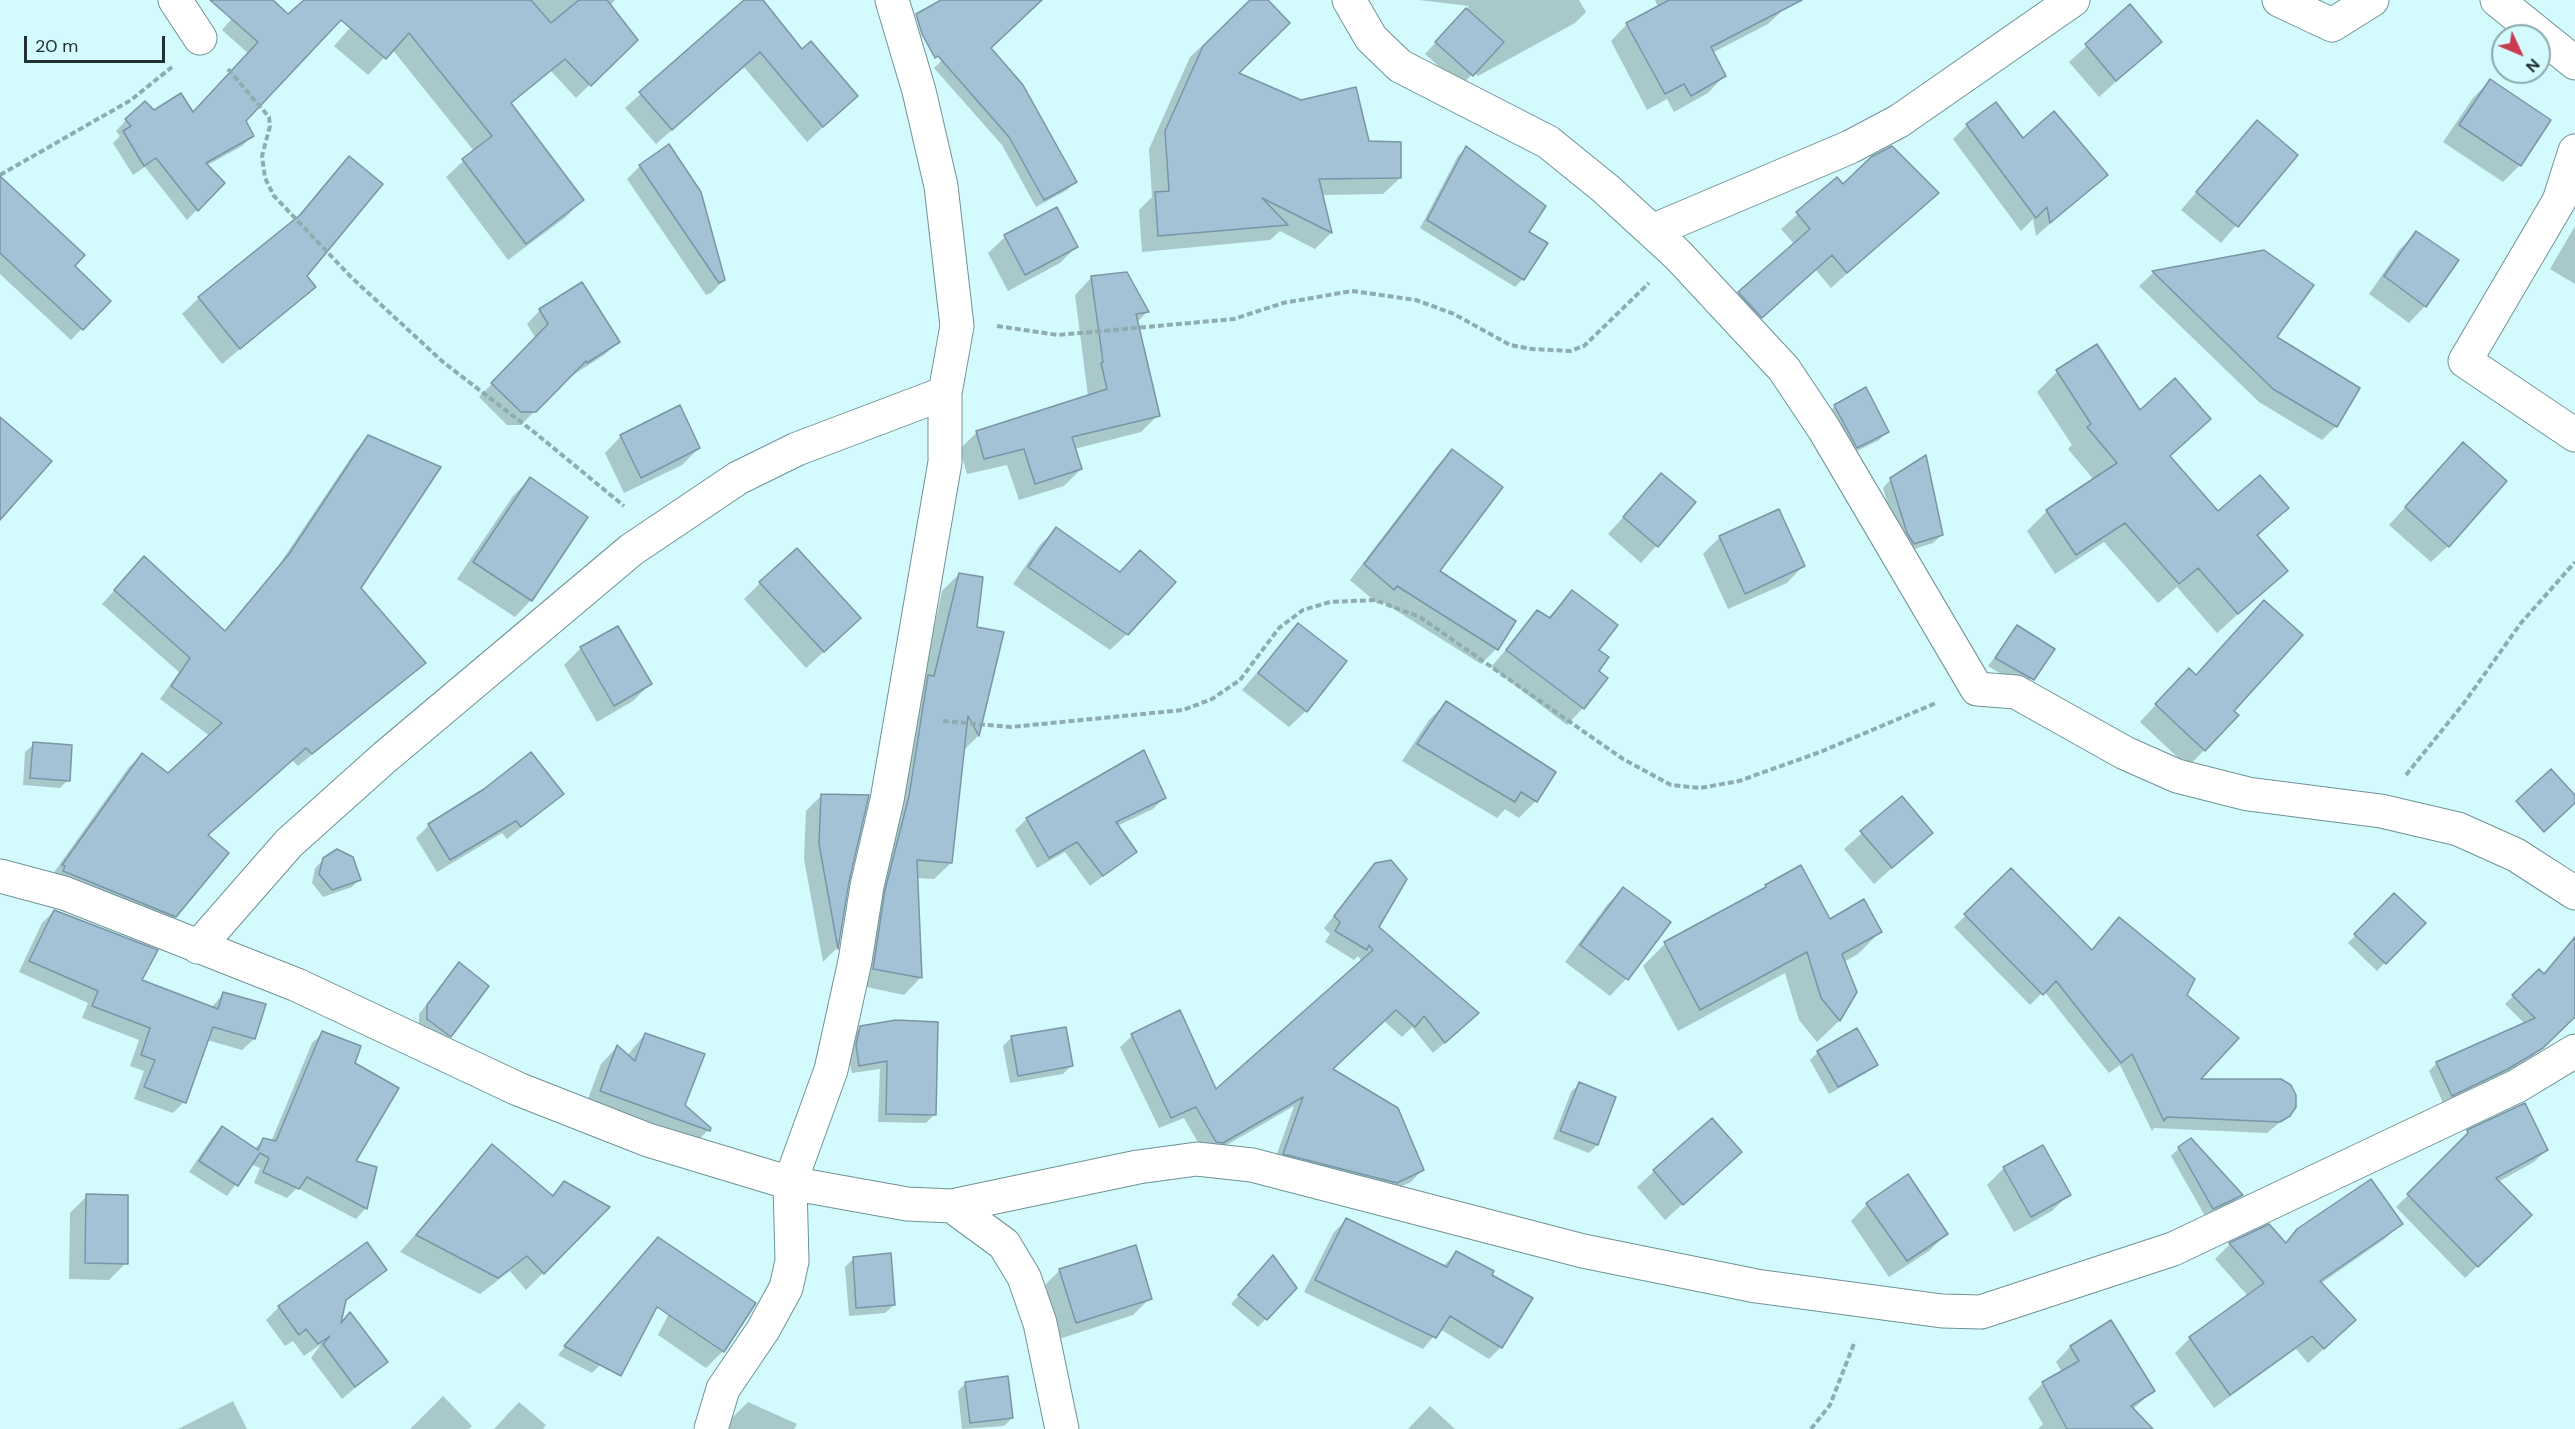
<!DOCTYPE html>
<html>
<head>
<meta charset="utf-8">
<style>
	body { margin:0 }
	#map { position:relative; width:2575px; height:1429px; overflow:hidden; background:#d3fafd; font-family:"DM Sans",sans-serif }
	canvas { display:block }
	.north { position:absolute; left:2491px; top:24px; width:60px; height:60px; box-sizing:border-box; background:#d3fafd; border:2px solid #8ca9ac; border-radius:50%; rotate:134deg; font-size:16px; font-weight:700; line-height:24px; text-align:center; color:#213032 }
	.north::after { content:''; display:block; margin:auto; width:21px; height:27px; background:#cb3b4f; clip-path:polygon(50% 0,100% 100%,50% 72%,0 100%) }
	.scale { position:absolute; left:24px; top:36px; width:141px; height:27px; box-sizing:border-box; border:3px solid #213032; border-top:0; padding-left:8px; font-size:18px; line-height:21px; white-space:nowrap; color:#213032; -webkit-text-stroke:4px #d3fafd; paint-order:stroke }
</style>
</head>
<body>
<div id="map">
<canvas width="2575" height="1429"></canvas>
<div class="north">N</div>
<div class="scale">20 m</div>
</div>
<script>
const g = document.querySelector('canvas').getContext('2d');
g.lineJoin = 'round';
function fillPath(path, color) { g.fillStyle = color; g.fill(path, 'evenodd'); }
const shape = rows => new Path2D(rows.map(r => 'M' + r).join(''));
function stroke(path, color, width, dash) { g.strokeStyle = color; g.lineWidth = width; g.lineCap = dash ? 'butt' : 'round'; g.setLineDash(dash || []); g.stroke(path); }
fillPath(shape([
	[248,0,271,0,288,16,306,0,342,0,244,121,252,136,242,146,206,166,223,183,187,220,145,167,133,175,113,143,120,136,116,131,126,120,154,112,193,114,249,54,222,30],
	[361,0,415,0,510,104,582,200,566,217,508,260,446,177,474,151,392,49,368,75,334,46,363,13],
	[473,0,615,0,610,6,636,39,576,98,551,71,533,86],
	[746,0,761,0,802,51,856,96,807,142,744,67,656,144,625,108],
	[1252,0,1266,0,1237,74,1368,143,1400,178,1383,194,1321,195,1331,233,1315,249,1280,231,1270,240,1142,252,1139,210,1152,197,1149,149,1190,57],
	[1419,0,1579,0,1586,12,1575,23,1478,76,1474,72,1461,86,1425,54,1469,6],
	[1655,0,1781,0,1785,8,1768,24,1712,53,1724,76,1708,93,1674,112,1667,99,1647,110,1611,41,1627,24,1658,7],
	[2130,6,2160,42,2099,97,2069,62],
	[973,30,1075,182,1067,190,1036,207,1002,145,934,68],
	[2490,81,2549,121,2520,165,2503,182,2443,142,2473,98],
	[2257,122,2296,155,2221,243,2181,210],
	[1967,125,2022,140,2106,175,2036,236,2033,219,2021,231,1953,139],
	[1466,148,1527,232,1523,279,1515,287,1420,228,1458,156],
	[349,158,305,276,314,287,222,364,182,314,199,298,292,223],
	[640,166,724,280,711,293,706,295,627,179],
	[1837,179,1843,187,1937,193,1831,288,1816,270,1745,332,1723,309,1794,244,1781,229],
	[0,199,109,301,71,340,0,274],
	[1056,209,1076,247,1060,263,1008,291,988,253,1005,237],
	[2575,226,2575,284,2550,269],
	[2416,233,2425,306,2409,323,2369,294,2400,249],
	[2264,252,2275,338,2336,426,2322,440,2259,402,2139,286,2153,273],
	[1091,278,1147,312,1137,322,1158,415,1141,432,1074,449,1081,469,1064,486,1019,500,1007,465,967,474,960,449,977,432,1088,396,1075,295],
	[540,310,618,342,604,355,573,375,572,373,521,425,507,425,479,397,536,339,527,324],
	[2096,346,2140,412,2209,419,2169,457,2218,513,2287,508,2257,537,2286,571,2217,633,2177,587,2158,603,2104,542,2055,574,2027,531,2047,511,2094,480,2068,449,2072,445,2037,392,2057,372],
	[1835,406,1887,432,1879,440,1849,455,1827,414],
	[621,436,699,448,682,465,624,493,605,453],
	[369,437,359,588,424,663,298,766,292,760,207,836,175,916,162,929,50,878,129,767,142,755,168,775,210,736,160,699,179,672,102,604,132,571,224,632,277,568,356,450],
	[2463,444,2448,546,2431,562,2389,525],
	[1452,451,1437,572,1496,649,1481,664,1381,601,1378,604,1350,580,1437,466],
	[1661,475,1694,503,1641,563,1608,534],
	[530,479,531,600,515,617,457,579,513,496],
	[1891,479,1942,535,1933,543,1905,552,1899,542,1883,488],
	[1056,529,1119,573,1127,634,1110,650,1013,584,1040,545],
	[1720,537,1803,566,1787,583,1728,609,1703,554],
	[959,574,976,628,1002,633,978,736,963,751,951,863,934,879,916,878,920,978,904,995,857,985,942,591],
	[760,583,842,635,806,668,744,599],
	[1572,592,1597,651,1597,671,1583,708,1567,725,1491,667,1538,612,1547,619],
	[2264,602,2232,711,2204,750,2188,767,2140,722,2172,687,2195,676],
	[1298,625,1306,711,1289,727,1242,690],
	[2018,627,2052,649,2024,688,1988,666],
	[581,648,650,684,633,701,597,722,564,665],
	[1446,703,1554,773,1536,801,1519,818,1505,809,1497,818,1402,761,1429,720],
	[34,744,68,780,60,788,23,785,25,752],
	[485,790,562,794,507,839,502,833,437,872,416,838,429,825],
	[821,796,847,881,837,948,823,962,804,859,806,811],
	[1165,797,1153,809,1117,826,1135,852,1090,886,1065,852,1037,868,1015,830,1027,819],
	[1902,798,1931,833,1874,884,1844,849],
	[324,859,360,879,352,887,323,897,312,883,315,868],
	[1376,864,1378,928,1465,1025,1433,1053,1412,1027,1402,1037,1384,1021,1331,1070,1422,1170,1411,1182,1384,1194,1273,1165,1294,1106,1211,1154,1204,1153,1184,1118,1159,1128,1120,1047,1132,1036,1179,1012,1215,1091,1362,962,1358,956,1354,960,1325,942,1330,934,1324,928],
	[1800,867,1829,921,1880,932,1858,954,1844,962,1855,992,1839,1021,1817,1042,1799,1020,1785,973,1678,1031,1643,966,1665,944],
	[2011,871,2091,951,2185,995,2198,1081,2289,1115,2267,1133,2154,1128,2152,1131,2120,1065,2109,1073,2044,991,2030,1005,1954,927],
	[1623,889,1669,922,1626,979,1610,996,1565,962,1607,905],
	[2394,895,2423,923,2377,971,2348,943],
	[54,911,139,981,211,1008,224,993,254,1039,242,1050,207,1040,184,1102,173,1113,134,1099,144,1071,130,1066,139,1040,82,1018,88,1003,19,972,42,923],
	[2575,939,2575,1015,2533,1056,2498,1077,2443,1103,2429,1071,2437,1063,2525,1024,2505,1004,2539,971,2543,975],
	[459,964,450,1036,442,1044,419,1027,419,1014],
	[861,1028,934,1115,926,1123,878,1122,880,1069,852,1073,848,1055,852,1036],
	[323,1033,366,1208,356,1219,297,1188,287,1198,254,1183,260,1168,251,1164,227,1196,189,1172,212,1138,222,1128,254,1149,263,1140,271,1142,312,1043],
	[645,1034,683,1106,709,1129,692,1147,585,1107,601,1064,617,1047,627,1056],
	[1011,1038,1071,1066,1063,1074,1010,1083,1003,1046],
	[1818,1052,1876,1064,1868,1072,1829,1094,1810,1060],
	[1579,1084,1614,1098,1597,1145,1589,1153,1553,1139,1571,1092],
	[2468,1132,2546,1150,2534,1162,2498,1182,2518,1227,2465,1278,2396,1207,2457,1147,2456,1144],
	[492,1146,551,1196,564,1183,608,1208,526,1290,510,1271,480,1294,400,1252],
	[2179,1148,2241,1195,2233,1203,2205,1216,2171,1156],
	[1740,1152,1665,1220,1637,1187,1654,1171],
	[2004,1168,2069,1194,2052,1211,2014,1232,1987,1185],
	[87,1196,126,1263,109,1280,69,1279,70,1213],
	[1867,1204,1946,1234,1929,1251,1889,1277,1851,1221],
	[1346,1220,1443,1266,1456,1253,1530,1299,1501,1347,1489,1359,1440,1329,1423,1349,1304,1292,1334,1232],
	[2401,1223,2386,1238,2320,1284,2339,1335,2308,1363,2296,1349,2214,1408,2175,1353,2190,1338,2248,1296,2215,1259,2229,1245,2268,1226,2285,1244,2298,1231],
	[367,1245,385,1270,344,1303,338,1326,386,1362,342,1399,311,1358,321,1344,304,1356,293,1341,285,1346,266,1320,279,1307],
	[650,1247,600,1365,592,1373,558,1355],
	[854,1258,894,1305,885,1313,849,1316,845,1267],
	[1265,1265,1295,1288,1258,1327,1231,1304],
	[1060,1270,1150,1298,1133,1315,1059,1339,1043,1287],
	[684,1284,723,1351,706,1368,658,1335],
	[2111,1322,2153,1391,2133,1409,2151,1429,2038,1429,2043,1424,2028,1398,2043,1383,2062,1372,2056,1362,2070,1347],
	[966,1383,1012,1418,1004,1426,962,1429,958,1391],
	[443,1396,472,1426,469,1429,410,1429],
	[233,1401,247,1429,178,1429],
	[519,1402,546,1425,543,1429,494,1429],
	[748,1402,797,1424,794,1429,726,1429,731,1419],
	[1430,1406,1455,1429,1408,1429]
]), '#0003');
const building = shape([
	[210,0,273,0,288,14,304,0,531,0,551,23,579,0,607,0,638,40,591,86,565,59,511,103,584,200,526,244,462,159,492,136,409,33,386,59,341,20,246,121,254,136,206,163,225,183,198,211,156,158,144,166,123,131,131,126,125,119,145,101,154,110,181,93,193,112,258,42,210,0],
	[744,0,763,0,802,49,811,41,858,96,823,127,760,52,672,130,639,92,744,0],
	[941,0,1042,0,991,48,1023,85,1077,182,1044,200,1009,137,938,56,935,58,922,34,916,14,941,0],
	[1250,0,1268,0,1290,23,1239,73,1301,100,1356,87,1369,141,1401,142,1401,178,1319,179,1332,233,1262,198,1288,225,1158,236,1155,192,1169,191,1165,131,1203,46,1250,0],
	[1669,0,1802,0,1711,47,1726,76,1691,96,1684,84,1665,94,1626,23,1669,0],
	[2130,4,2162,42,2116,81,2085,44,2130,4],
	[1466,8,1504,42,1473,76,1435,42,1466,8],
	[2490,79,2551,120,2521,166,2459,125,2490,79],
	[1996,102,2023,138,2054,111,2108,175,2050,223,2047,207,2036,218,1966,124,1996,102],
	[2257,120,2298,155,2238,227,2196,192,2257,120],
	[669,144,701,192,725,280,719,283,639,165,669,144],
	[1466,146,1546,206,1529,232,1548,243,1524,280,1427,220,1466,146],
	[1892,146,1939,193,1847,273,1832,255,1762,318,1738,292,1810,229,1796,212,1837,177,1843,184,1871,157,1892,146],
	[349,156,383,184,307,276,316,287,240,349,198,297,300,215,349,156],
	[0,176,85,255,75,266,111,301,83,330,0,253,0,176],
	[1057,207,1078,247,1025,275,1004,235,1057,207],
	[2416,231,2459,260,2426,307,2384,276,2416,231],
	[2264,250,2314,285,2277,337,2360,388,2337,427,2273,389,2152,271,2264,250],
	[1127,272,1149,312,1136,314,1160,416,1072,437,1082,469,1035,484,1024,449,984,459,976,431,1107,389,1101,363,1103,362,1091,276,1127,272],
	[582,282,620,342,587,363,586,361,536,412,521,412,491,383,548,324,539,309,582,282],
	[2097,344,2140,410,2175,378,2211,419,2170,456,2218,511,2260,475,2289,508,2257,535,2288,571,2238,614,2198,568,2179,584,2125,523,2076,555,2046,510,2117,463,2087,427,2091,424,2056,370,2097,344],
	[1866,387,1889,432,1857,448,1834,405,1866,387],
	[680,405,700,448,641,478,620,435,680,405],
	[0,417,52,461,0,520,0,417],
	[368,435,441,467,361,588,426,663,312,754,306,748,208,835,229,853,176,917,63,871,65,866,62,865,142,753,168,773,222,723,171,686,190,658,114,590,144,556,225,631,289,554,368,435],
	[2463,442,2507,481,2449,547,2405,507,2463,442],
	[1452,449,1503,487,1440,571,1516,621,1498,650,1397,586,1394,590,1364,564,1452,449],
	[1926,455,1943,535,1914,544,1907,533,1890,478,1926,455],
	[1661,473,1696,502,1658,547,1623,517,1661,473],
	[530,477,588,517,532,601,473,562,530,477],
	[1779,509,1805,566,1745,594,1719,536,1779,509],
	[1056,527,1120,572,1140,550,1176,582,1128,635,1028,567,1056,527],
	[797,548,861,618,824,652,759,582,797,548],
	[959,573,983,577,977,627,1004,632,979,736,968,716,952,863,917,860,922,978,873,969,885,890,909,796,928,675,934,676,959,573],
	[1572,590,1618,625,1599,650,1609,657,1599,671,1608,678,1584,709,1506,650,1537,610,1550,618,1572,590],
	[2264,600,2303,635,2234,711,2239,715,2205,751,2155,704,2189,668,2196,675,2264,600],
	[1298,623,1347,661,1307,712,1258,673,1298,623],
	[2017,625,2055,649,2034,680,1995,658,2017,625],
	[618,626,652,684,614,706,580,647,618,626],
	[1446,701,1556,772,1537,802,1521,792,1515,802,1417,744,1446,701],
	[33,742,72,745,70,781,30,778,33,742],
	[1144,750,1166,798,1116,822,1137,852,1103,876,1077,842,1049,858,1026,818,1144,750],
	[531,752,564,794,521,827,516,821,450,860,428,824,484,789,531,752],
	[2551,769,2575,795,2575,803,2544,832,2516,801,2551,769],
	[821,794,869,795,849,882,838,949,819,844,821,794],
	[1902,796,1933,833,1892,868,1860,831,1902,796],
	[337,849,353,857,361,880,332,890,319,874,323,858,337,849],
	[1391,860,1407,879,1379,927,1479,1013,1445,1043,1424,1016,1415,1027,1396,1010,1333,1069,1398,1108,1424,1170,1397,1183,1283,1154,1303,1097,1223,1143,1216,1142,1196,1107,1171,1118,1131,1034,1180,1010,1216,1089,1373,950,1369,945,1367,950,1335,931,1340,922,1334,916,1375,863,1391,860],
	[1801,865,1830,919,1864,899,1882,932,1842,954,1857,992,1840,1021,1821,998,1807,952,1700,1010,1664,942,1766,887,1765,885,1801,865],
	[2011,868,2092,950,2119,917,2195,979,2187,995,2239,1038,2201,1079,2281,1079,2291,1085,2296,1095,2296,1107,2290,1116,2280,1122,2167,1117,2164,1121,2132,1054,2121,1063,2056,981,2043,995,1964,914,2011,868],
	[1623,887,1671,922,1628,980,1580,945,1623,887],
	[2394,893,2426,923,2386,964,2354,934,2394,893],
	[54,910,158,950,142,980,218,1009,223,992,266,1004,255,1039,213,1027,186,1103,144,1087,155,1060,141,1055,150,1028,92,1006,98,991,29,961,54,910],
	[2575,937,2575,1017,2543,1048,2508,1069,2452,1096,2436,1062,2535,1018,2512,995,2539,969,2544,974,2575,937],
	[459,962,489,986,451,1037,427,1019,427,1005,459,962],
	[896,1020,938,1022,936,1115,886,1114,887,1061,859,1066,856,1045,860,1026,896,1020],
	[1066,1027,1073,1066,1018,1076,1011,1036,1066,1027],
	[1857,1028,1878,1065,1838,1087,1817,1051,1857,1028],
	[322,1031,361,1046,355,1063,399,1088,356,1161,377,1167,367,1209,307,1177,299,1189,263,1172,269,1158,260,1153,238,1186,199,1161,222,1126,258,1150,263,1138,276,1141,322,1031],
	[645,1033,705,1054,685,1105,711,1128,710,1131,600,1091,617,1045,635,1061,645,1033],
	[1579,1082,1616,1097,1598,1145,1560,1131,1579,1082],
	[2525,1103,2548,1150,2496,1178,2532,1215,2478,1267,2407,1194,2468,1133,2467,1130,2525,1103],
	[1712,1118,1742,1152,1683,1205,1653,1170,1712,1118],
	[2191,1138,2243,1195,2213,1209,2178,1147,2191,1138],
	[492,1144,553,1196,564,1181,610,1207,544,1274,527,1256,498,1278,416,1235,492,1144],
	[2043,1145,2071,1195,2031,1217,2003,1167,2043,1145],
	[1908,1174,1948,1234,1907,1261,1866,1203,1908,1174],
	[2371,1179,2403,1224,2320,1281,2356,1320,2324,1349,2312,1336,2230,1395,2189,1337,2264,1283,2229,1243,2269,1224,2286,1243,2297,1229,2371,1179],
	[86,1194,128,1195,128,1264,85,1263,86,1194],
	[1346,1218,1447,1267,1456,1251,1494,1271,1492,1275,1533,1298,1502,1348,1450,1316,1436,1338,1315,1280,1346,1218],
	[658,1237,756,1303,724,1352,657,1307,621,1376,564,1346,658,1237],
	[367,1242,387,1270,346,1300,341,1323,350,1312,388,1362,355,1387,323,1344,330,1336,318,1344,306,1329,299,1335,278,1306,367,1242],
	[1136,1245,1152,1299,1076,1323,1059,1269,1136,1245],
	[891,1253,895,1305,856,1308,853,1257,891,1253],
	[1273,1255,1297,1288,1267,1320,1238,1295,1273,1255],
	[2111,1320,2155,1391,2131,1406,2153,1429,2067,1429,2042,1382,2079,1361,2070,1346,2111,1320],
	[1008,1376,1013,1418,970,1423,965,1382,1008,1376]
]);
fillPath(building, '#a3c2d6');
stroke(building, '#7a95a6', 1.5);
const street = shape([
	[175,0,200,38],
	[1349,0,1371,38,1400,66,1548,142,1606,189,1678,255,1784,369,1824,429,1977,689,2016,692,2125,753,2177,776,2248,794,2381,811,2458,829,2516,855,2575,893],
	[2279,0,2332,25,2372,0],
	[2497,0,2575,63],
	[2575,151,2559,201,2465,361,2575,435],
	[1652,231,1850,147,1899,121,2073,0],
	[0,876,64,893,297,985,518,1089,648,1140,790,1183,907,1204,952,1206,1138,1167,1197,1159,1252,1165,1583,1251,1756,1286,1942,1311,1981,1312,2173,1249,2517,1086,2575,1051],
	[198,947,289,843,385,757,631,550,738,478,797,449,945,393],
	[952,1206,1004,1244,1024,1277,1040,1323,1062,1429],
	[711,1429,723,1389,763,1330,786,1288,792,1261,790,1183,831,1070,855,961,867,886,887,800,945,462,945,393,957,326,941,186,919,91,892,0]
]);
stroke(street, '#6f9396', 35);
stroke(shape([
	[228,69,269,117,270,126,262,156,265,178,274,196,351,277,443,362,534,432,624,506],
	[0,175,131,100,172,67],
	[997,326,1058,335,1234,319,1283,303,1352,291,1416,300,1454,314,1510,345,1532,349,1570,351,1584,346,1649,283],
	[943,721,1011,727,1183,710,1212,699,1240,680,1279,628,1303,610,1330,602,1375,600,1420,617,1623,759,1671,785,1700,788,1739,781,1820,752,1936,703],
	[2406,775,2464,703,2521,623,2575,562],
	[1811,1429,1830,1405,1855,1341]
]), '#8fadb0', 4, [6, 3]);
stroke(street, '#fff', 33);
</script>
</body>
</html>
